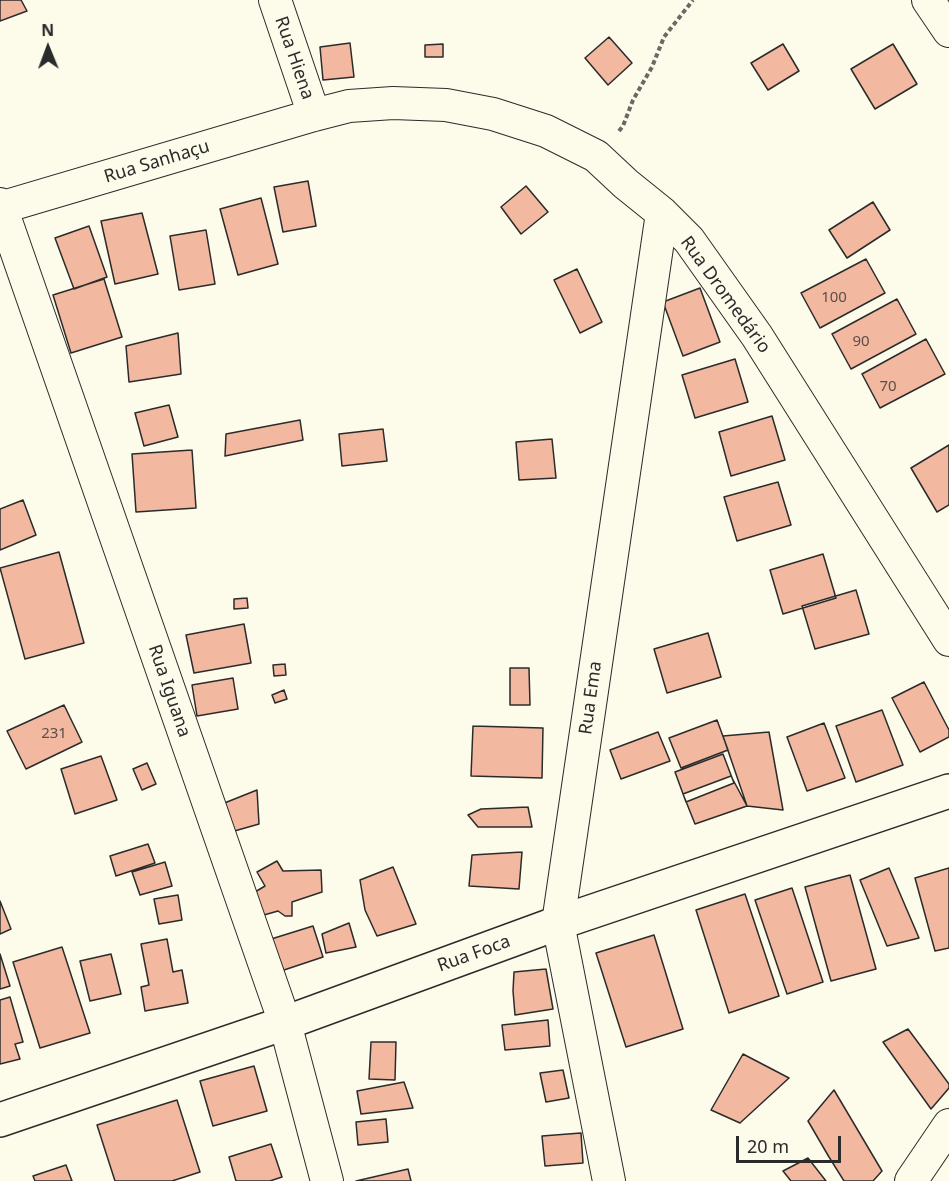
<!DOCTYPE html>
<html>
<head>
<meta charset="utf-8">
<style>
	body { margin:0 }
	#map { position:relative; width:949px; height:1181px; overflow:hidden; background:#fdfbea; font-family:"Noto Sans",sans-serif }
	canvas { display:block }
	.north { position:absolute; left:18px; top:18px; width:60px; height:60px; -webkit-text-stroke:4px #fdfbea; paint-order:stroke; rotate:359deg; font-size:16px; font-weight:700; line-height:24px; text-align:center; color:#2b2b2b }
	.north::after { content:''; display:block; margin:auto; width:21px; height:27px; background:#2b2b2b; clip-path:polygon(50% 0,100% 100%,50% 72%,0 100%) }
	.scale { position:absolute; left:736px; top:1136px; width:105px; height:27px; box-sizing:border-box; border:3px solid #2b2b2b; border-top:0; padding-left:8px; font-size:18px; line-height:21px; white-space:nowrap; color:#2b2b2b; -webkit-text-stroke:4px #fdfbea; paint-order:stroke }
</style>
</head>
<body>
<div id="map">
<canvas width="949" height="1181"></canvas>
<div class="north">N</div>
<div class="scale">20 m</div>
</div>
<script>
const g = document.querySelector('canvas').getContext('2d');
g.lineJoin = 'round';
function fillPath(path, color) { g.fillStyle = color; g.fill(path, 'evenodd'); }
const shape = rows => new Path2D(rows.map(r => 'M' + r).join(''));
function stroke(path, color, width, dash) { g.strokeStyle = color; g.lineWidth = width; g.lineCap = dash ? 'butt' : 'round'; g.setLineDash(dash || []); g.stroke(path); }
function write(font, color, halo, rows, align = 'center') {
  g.font = font + ' "Noto Sans",sans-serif'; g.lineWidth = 4.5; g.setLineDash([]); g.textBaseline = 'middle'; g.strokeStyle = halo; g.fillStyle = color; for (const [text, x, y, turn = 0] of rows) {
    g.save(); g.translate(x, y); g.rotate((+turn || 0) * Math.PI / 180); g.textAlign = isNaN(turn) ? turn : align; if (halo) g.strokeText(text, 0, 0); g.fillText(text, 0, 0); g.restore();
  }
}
const building = shape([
	[0,0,21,0,27,11,0,21,0,0],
	[609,37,632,63,608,85,585,58,609,37],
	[350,43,354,77,323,80,320,47,350,43],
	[443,44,443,57,425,57,425,45,443,44],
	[783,44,799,71,768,90,751,63,783,44],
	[893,44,917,84,875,109,851,69,893,44],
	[308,181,316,226,283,232,274,187,308,181],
	[526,186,548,212,521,234,501,207,526,186],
	[261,198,278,264,238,275,220,209,261,198],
	[873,202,890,230,847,258,829,230,873,202],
	[142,213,158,274,115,284,101,221,142,213],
	[89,226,107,277,74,289,55,238,89,226],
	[206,230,215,284,179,290,170,236,206,230],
	[866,259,885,293,820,328,801,293,866,259],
	[577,269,602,322,580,333,554,280,577,269],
	[104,279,122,337,71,353,53,295,104,279],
	[700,288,720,342,683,356,663,302,700,288],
	[897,299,916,334,851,369,832,334,897,299],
	[178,333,181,374,129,382,126,346,178,333],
	[926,339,945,374,880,408,862,374,926,339],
	[735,359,748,402,695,418,682,375,735,359],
	[169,405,178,437,144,446,135,413,169,405],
	[772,416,785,460,731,476,719,432,772,416],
	[300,420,303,440,225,456,226,434,300,420],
	[383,429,387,461,342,466,339,434,383,429],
	[552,439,556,478,519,480,516,442,552,439],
	[949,445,949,505,937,512,911,468,949,445],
	[192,450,196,508,136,512,132,454,192,450],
	[778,482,791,525,737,541,724,497,778,482],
	[23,500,36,535,0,550,0,509,23,500],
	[59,552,84,643,25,659,0,568,59,552],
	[823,554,836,598,783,614,770,570,823,554],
	[856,590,869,634,815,649,802,606,856,590],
	[247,598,248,608,234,609,234,599,247,598],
	[244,624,251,663,194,673,186,635,244,624],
	[708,633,721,677,667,693,654,649,708,633],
	[285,664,286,675,274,676,273,665,285,664],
	[510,668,529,668,530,705,510,705,510,668],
	[233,678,238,709,197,716,192,685,233,678],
	[924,682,949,730,949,737,920,752,892,698,924,682],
	[284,690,287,699,275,703,272,695,284,690],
	[64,705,82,742,26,769,7,731,64,705],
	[882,710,903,765,856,782,836,726,882,710],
	[717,720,728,750,681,768,669,738,717,720],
	[824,723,845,778,807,791,787,737,824,723],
	[473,726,543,728,542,778,471,776,473,726],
	[658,732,670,761,621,779,610,750,658,732],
	[769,732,783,810,747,806,723,736,769,732],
	[723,754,734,783,686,802,675,772,723,754],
	[101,756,117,800,75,814,61,769,101,756],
	[147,763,156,784,142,790,133,769,147,763],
	[731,776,747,806,695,824,683,794,731,776],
	[257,790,259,824,231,832,222,804,257,790],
	[528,807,532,827,478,827,468,815,481,809,528,807],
	[148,844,155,863,116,876,110,856,148,844],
	[522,852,519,889,469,886,472,855,522,852],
	[277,861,283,871,321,870,322,892,292,902,292,916,285,916,278,911,257,917,250,895,265,886,257,872,277,861],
	[165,862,172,886,140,895,132,872,165,862],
	[393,867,416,924,377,936,365,910,360,880,393,867],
	[889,868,919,938,887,946,860,880,889,868],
	[949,868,949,948,935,951,915,878,949,868],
	[850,875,876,969,831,981,805,887,850,875],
	[792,888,823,982,787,994,755,900,792,888],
	[745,894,779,996,729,1013,696,910,745,894],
	[178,895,182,920,159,924,154,899,178,895],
	[0,901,11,929,0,934,0,901],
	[349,923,356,947,326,953,322,934,349,923],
	[313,926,323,957,278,972,268,940,313,926],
	[654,935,683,1029,626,1047,596,953,654,935],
	[167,939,173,972,182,970,188,1003,145,1011,141,987,149,985,141,944,167,939],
	[62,947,90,1033,40,1048,13,962,62,947],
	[0,954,10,986,0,989,0,954],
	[111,954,121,994,90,1001,80,961,111,954],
	[546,969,553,1009,515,1015,513,991,514,972,546,969],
	[10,997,23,1042,15,1044,20,1059,0,1064,0,1000,10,997],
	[548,1020,550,1046,505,1050,502,1025,548,1020],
	[908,1029,949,1084,949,1088,931,1109,883,1042,908,1029],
	[371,1042,396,1042,395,1080,369,1079,371,1042],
	[743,1054,789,1078,740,1123,711,1110,743,1054],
	[254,1066,267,1111,213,1126,200,1081,254,1066],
	[563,1070,569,1098,546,1102,540,1073,563,1070],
	[404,1082,413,1108,361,1114,357,1091,404,1082],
	[834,1090,882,1171,873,1181,844,1181,829,1157,808,1121,834,1090],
	[177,1100,200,1172,172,1181,115,1181,97,1125,177,1100],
	[386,1119,388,1142,358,1145,356,1122,386,1119],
	[581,1133,583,1163,545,1166,542,1136,581,1133],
	[271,1144,282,1177,270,1181,236,1181,229,1157,271,1144],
	[808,1158,826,1181,791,1181,783,1171,808,1158],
	[66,1165,72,1181,35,1181,33,1176,66,1165],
	[408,1169,411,1181,356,1181,408,1169]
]);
fillPath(building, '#f2b8a0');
stroke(building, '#2b2b2b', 1.5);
const minor = shape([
	[275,0,314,115],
	[928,0,949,31],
	[0,204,285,1023,327,1181],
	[0,208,314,115,349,106,393,103,446,105,493,114,546,131,596,156,626,184,662,213,689,240,757,336,949,640],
	[609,1181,558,923,662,213],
	[911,1181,949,1125]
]);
const tertiary = shape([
	[0,1120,285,1023,558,923,949,791]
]);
stroke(minor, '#2b2b2b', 34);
stroke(tertiary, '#2b2b2b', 36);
stroke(shape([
	[619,131,623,126,633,100,652,67,664,37,693,0]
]), '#6a6964', 4, [4.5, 3]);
stroke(minor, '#fdfbea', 32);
stroke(tertiary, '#fdfbea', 33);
write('15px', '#5d4e48', null, [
	["100",834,298],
	["90",861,342],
	["70",888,387],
	["231",54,734]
]);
write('18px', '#2b2b2b', '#fdfbea', [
	["Rua Hiena",294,58,71],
	["Rua Sanhaçu",157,162,-17],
	["Rua Dromedário",725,295,54],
	["Rua Iguana",169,691,71],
	["Rua Ema",591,698,-82],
	["Rua Foca",474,954,-20]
]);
</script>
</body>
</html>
